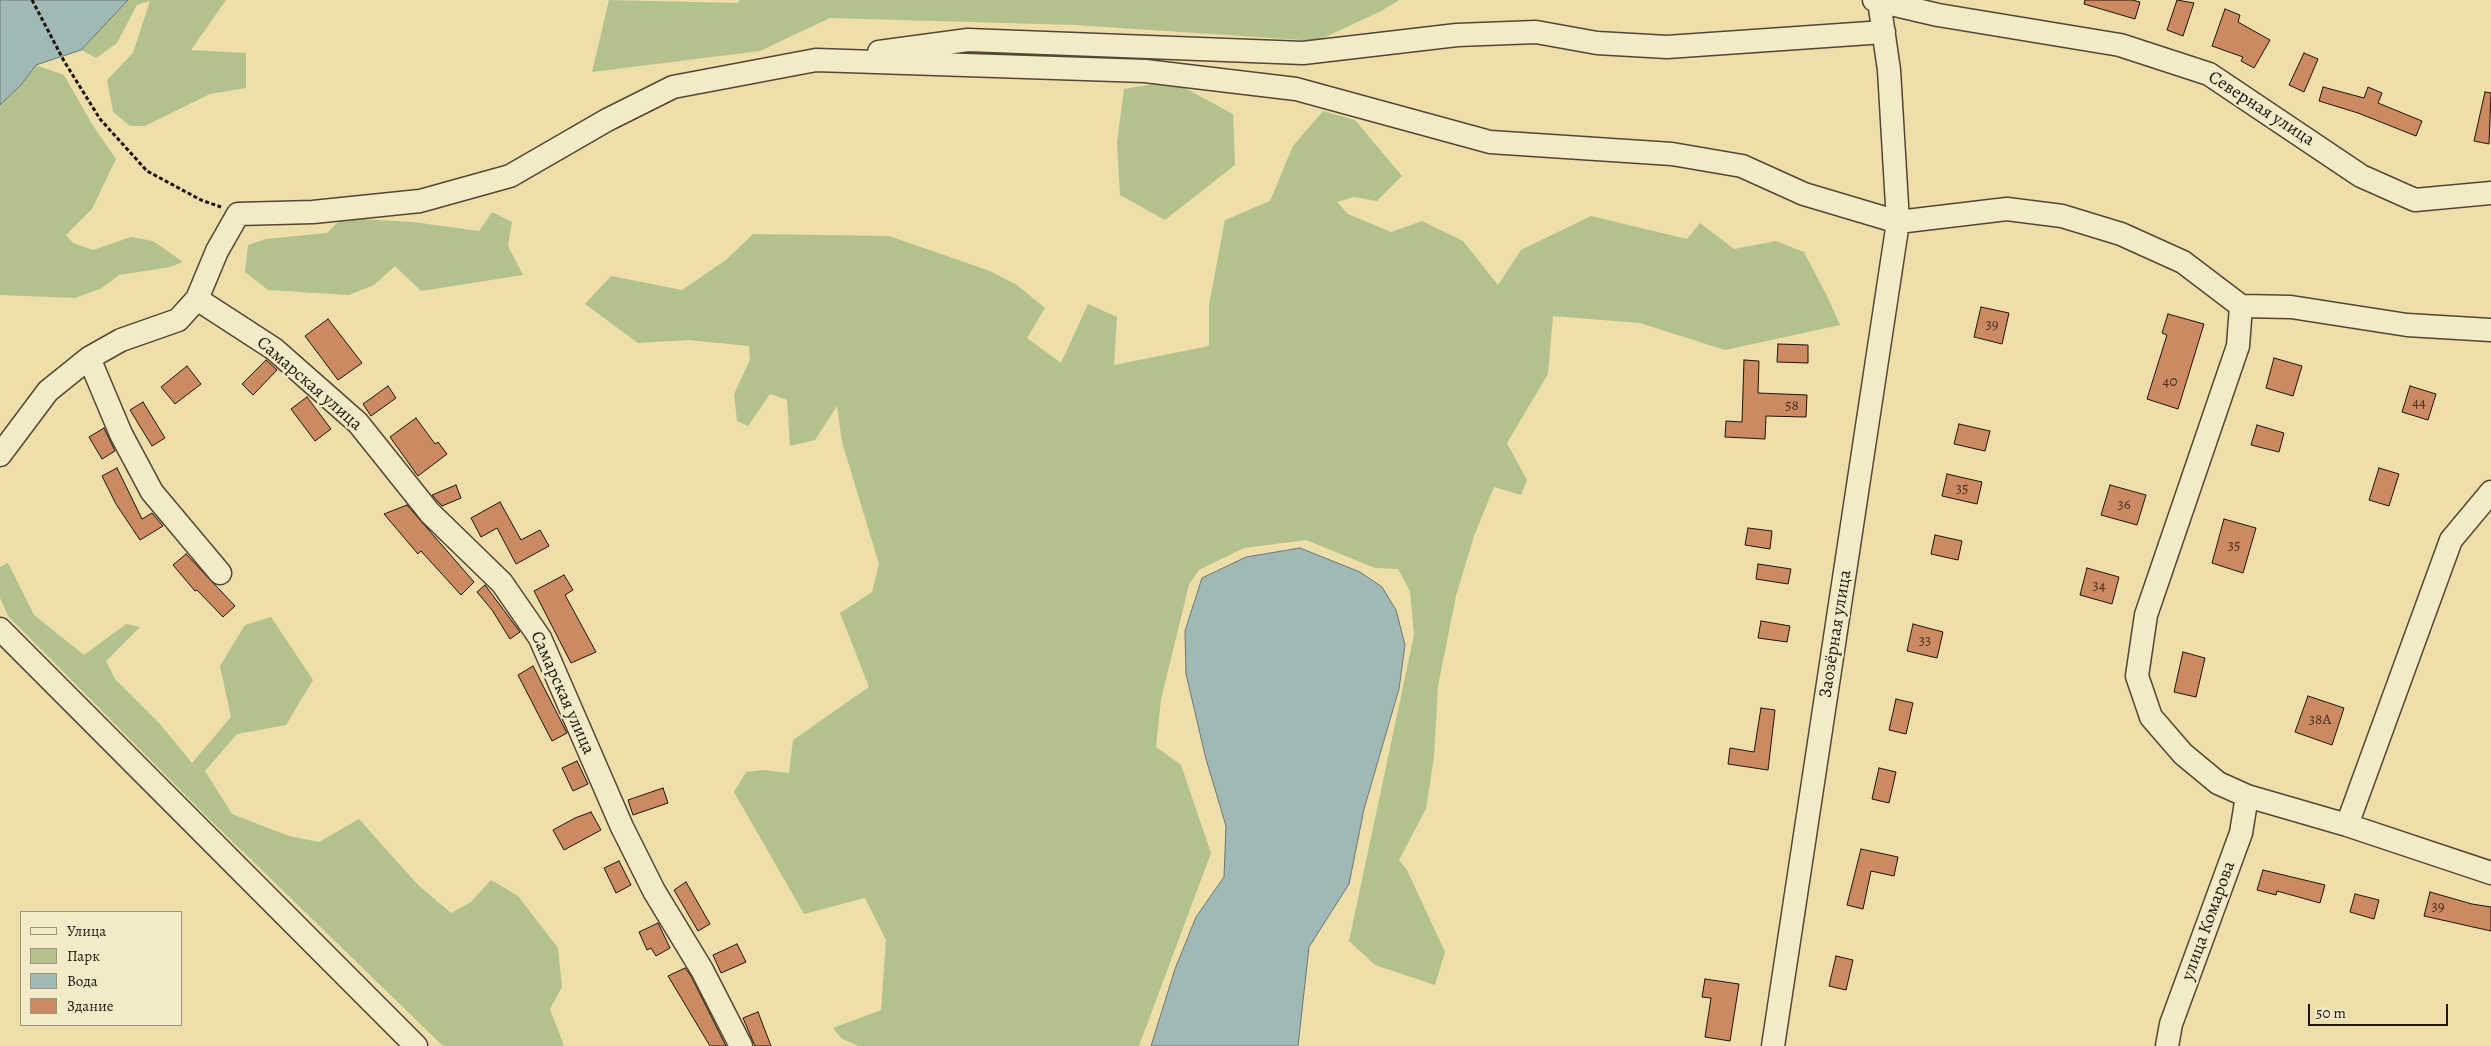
<!DOCTYPE html>
<html>
<head>
<meta charset="utf-8">
<style>
	body { margin:0 }
	#map { position:relative; width:2491px; height:1046px; overflow:hidden; background:#eddeaa; font-family:Alegreya,serif }
	canvas { display:block }
	.legend { position:absolute; left:20px; top:911px; width:162px; height:115px; box-sizing:border-box; background:#f3eac8; border:1px solid #9f947d; margin:0; padding:6px 9px; list-style:none; font-size:15px; color:#20130d }
	.legend li { display:flex; align-items:center; gap:10px; height:25px }
	.legend b { width:25px; border:1px solid #9f947d }
	.scale { position:absolute; left:2308px; top:1004px; width:140px; height:22px; box-sizing:border-box; border:2px solid #20130d; border-top:0; padding-left:6px; font-size:15px; line-height:18px; white-space:nowrap; color:#20130d; -webkit-text-stroke:4px #f3eac8; paint-order:stroke }
</style>
</head>
<body>
<div id="map">
<canvas width="2491" height="1046"></canvas>
<ul class="legend">
<li><b style="height:6px;background:#f3eac8"></b>Улица</li>
<li><b style="height:14px;background:#b3c28c"></b>Парк</li>
<li><b style="height:14px;background:#a0b9b6"></b>Вода</li>
<li><b style="height:14px;background:#cb8a62"></b>Здание</li>
</ul>
<div class="scale">50 m</div>
</div>
<script>
const g = document.querySelector('canvas').getContext('2d');
g.lineJoin = 'round';
function fillPath(path, color) { g.fillStyle = color; g.fill(path, 'evenodd'); }
const shape = rows => new Path2D(rows.map(r => 'M' + r).join(''));
function stroke(path, color, width, dash) { g.strokeStyle = color; g.lineWidth = width; g.lineCap = dash ? 'butt' : 'round'; g.setLineDash(dash || []); g.stroke(path); }
function write(font, color, halo, rows, align = 'center') {
  g.font = font + ' Alegreya,serif'; g.lineWidth = 4.5; g.setLineDash([]); g.textBaseline = 'middle'; g.strokeStyle = halo; g.fillStyle = color; for (const [text, x, y, turn = 0] of rows) {
    g.save(); g.translate(x, y); g.rotate((+turn || 0) * Math.PI / 180); g.textAlign = isNaN(turn) ? turn : align; if (halo) g.strokeText(text, 0, 0); g.fillText(text, 0, 0); g.restore();
  }
}
fillPath(shape([
	[128,0,226,0,191,50,246,53,246,88,210,94,145,126,130,126,113,112,107,80,133,53,150,1,137,5,117,43,96,58,81,50],
	[609,0,737,3,740,0,1399,0,1381,11,1317,41,1075,25,830,18,760,51,592,72],
	[36,65,64,75,92,124,116,159,92,209,66,235,73,243,93,250,131,237,153,241,183,262,170,267,119,275,102,288,75,298,0,295,0,105,21,85],
	[1172,81,1233,114,1235,165,1165,220,1120,195,1117,143,1124,89],
	[1323,111,1355,120,1402,176,1377,201,1354,197,1337,202,1348,214,1391,232,1422,221,1463,241,1498,285,1521,250,1591,216,1687,239,1700,223,1734,249,1776,241,1804,252,1827,296,1840,325,1725,350,1640,323,1553,316,1548,374,1507,443,1527,480,1521,495,1494,487,1474,536,1456,596,1438,686,1434,757,1426,809,1399,860,1407,870,1445,952,1435,985,1375,965,1349,941,1414,635,1410,591,1398,569,1375,568,1306,540,1244,548,1199,570,1189,585,1161,699,1156,747,1181,765,1211,853,1139,1046,859,1046,842,1039,833,1028,881,1010,886,940,865,898,804,914,734,792,746,772,763,770,789,773,793,740,869,687,840,613,872,592,879,564,842,442,837,406,815,440,790,446,787,400,770,394,748,426,737,421,734,394,750,360,749,346,688,340,638,343,585,304,611,276,682,290,726,260,753,234,889,236,990,271,1017,285,1045,308,1027,338,1061,363,1088,304,1117,317,1114,365,1209,346,1209,305,1225,220,1270,201,1293,146],
	[492,212,512,222,508,246,523,275,421,291,395,266,374,285,349,295,268,290,245,272,248,245,266,239,327,233,342,218,413,222,479,231],
	[8,563,34,615,84,655,126,624,140,627,106,661,115,679,160,724,192,763,231,717,220,666,245,625,271,617,313,680,286,725,237,734,205,771,232,814,289,836,319,842,359,819,418,885,451,913,471,902,491,880,518,896,558,948,562,987,550,1009,564,1046,443,1046,204,814,8,616,0,598,0,567]
]), '#b3c28c');
const water = shape([
	[0,0,128,0,81,50,36,65,21,85,0,105,0,0],
	[1300,548,1360,572,1382,587,1396,610,1405,645,1399,689,1364,809,1349,884,1309,947,1298,1046,1151,1046,1175,969,1196,917,1224,877,1226,826,1206,759,1186,674,1185,631,1202,578,1246,557,1300,548]
]);
fillPath(water, '#a0b9b6');
stroke(water, '#6d7772', 1);
const building = shape([
	[2085,0,2132,0,2140,2,2135,19,2084,4,2085,0],
	[2177,0,2194,3,2183,36,2167,30,2177,0],
	[2225,9,2240,15,2238,22,2270,40,2254,68,2241,61,2243,57,2212,46,2225,9],
	[2304,53,2318,59,2304,92,2289,85,2304,53],
	[2323,87,2364,98,2368,87,2382,93,2378,103,2422,121,2416,136,2358,113,2319,101,2323,87],
	[2485,92,2491,93,2489,144,2474,141,2485,92],
	[1981,307,2009,313,2002,344,1974,337,1981,307],
	[2168,314,2204,324,2178,409,2147,399,2167,335,2162,333,2168,314],
	[328,319,362,363,338,380,305,336,328,319],
	[1778,344,1808,345,1808,363,1777,362,1778,344],
	[2274,358,2302,366,2293,396,2266,388,2274,358],
	[266,360,277,370,253,395,242,384,266,360],
	[1744,360,1759,361,1758,393,1807,395,1806,417,1766,416,1765,439,1725,437,1726,421,1742,422,1744,360],
	[187,366,201,384,175,404,161,387,187,366],
	[388,386,396,398,371,416,363,404,388,386],
	[2410,386,2436,394,2428,420,2402,412,2410,386],
	[307,397,331,429,315,441,291,409,307,397],
	[143,402,165,438,152,446,130,410,143,402],
	[416,418,435,444,438,442,447,454,418,476,390,437,416,418],
	[1959,424,1990,431,1985,451,1954,444,1959,424],
	[2257,425,2284,433,2279,452,2251,445,2257,425],
	[104,428,115,451,102,459,89,437,104,428],
	[117,468,142,519,152,513,163,526,140,540,116,504,102,476,117,468],
	[2379,468,2399,474,2389,506,2369,500,2379,468],
	[1947,474,1982,482,1977,504,1942,496,1947,474],
	[456,485,461,498,442,506,432,495,456,485],
	[2110,485,2146,495,2137,525,2101,515,2110,485],
	[500,502,521,540,540,530,549,546,516,564,497,528,481,537,471,518,500,502],
	[407,505,474,582,461,595,421,551,418,554,384,514,407,505],
	[2224,519,2256,528,2243,573,2212,563,2224,519],
	[1748,528,1772,531,1770,549,1745,545,1748,528],
	[1935,535,1962,541,1958,560,1931,554,1935,535],
	[186,554,235,606,223,617,197,590,195,591,173,565,186,554],
	[1758,564,1791,569,1788,584,1756,579,1758,564],
	[2087,568,2119,577,2112,604,2080,595,2087,568],
	[564,575,573,590,565,595,596,652,571,663,534,591,564,575],
	[485,585,520,632,510,639,492,610,477,592,485,585],
	[1761,621,1790,626,1787,642,1758,638,1761,621],
	[1913,624,1943,632,1937,658,1907,651,1913,624],
	[2183,652,2205,658,2196,697,2174,692,2183,652],
	[533,666,567,733,552,741,518,675,533,666],
	[2308,696,2344,708,2332,745,2295,732,2308,696],
	[1896,699,1913,703,1906,734,1889,730,1896,699],
	[1761,708,1775,710,1768,770,1728,764,1730,748,1754,752,1761,708],
	[577,761,588,784,573,791,562,768,577,761],
	[1879,768,1896,772,1889,803,1872,799,1879,768],
	[663,788,668,803,633,815,628,800,663,788],
	[591,812,601,830,564,850,553,830,575,818,591,812],
	[1861,849,1898,857,1894,876,1871,871,1863,909,1847,905,1861,849],
	[619,861,631,885,616,893,604,868,619,861],
	[2263,870,2325,885,2320,903,2277,891,2276,895,2257,890,2263,870],
	[686,882,710,924,698,931,674,890,686,882],
	[2430,892,2472,904,2491,907,2491,931,2424,916,2430,892],
	[2355,894,2379,900,2374,919,2350,912,2355,894],
	[658,923,670,948,656,956,651,948,647,950,639,932,658,923],
	[737,944,746,962,721,973,713,955,737,944],
	[1836,956,1853,960,1846,990,1829,986,1836,956],
	[685,968,691,976,726,1046,710,1046,668,976,685,968],
	[1705,979,1739,984,1730,1041,1705,1037,1711,998,1702,997,1705,979],
	[758,1012,771,1046,755,1046,743,1018,758,1012]
]);
fillPath(building, '#cb8a62');
stroke(building, '#20130d', 1);
const minor = shape([
	[1874,0,1938,15,2120,45,2209,74,2361,176,2415,200,2491,193],
	[879,52,968,40,1303,53,1457,35,1536,32,1597,43,1667,47,1884,32],
	[197,299,274,349,358,423,430,513,502,583,540,638,622,827,654,891,702,970,741,1046],
	[2241,306,2291,307,2407,325,2491,330],
	[89,358,121,434,152,492,220,573],
	[0,455,48,391,89,358,121,340,178,320,197,299,217,251,238,214,313,212,420,201,510,176,607,120,673,87,816,60,1145,71,1296,89,1490,142,1672,154,1742,166,1804,194,1898,222,2007,209,2062,216,2121,234,2183,262,2241,306,2238,346,2146,615,2137,676,2151,717,2183,754,2218,783,2247,796,2347,825,2491,873],
	[0,629,416,1046],
	[2347,825,2451,540,2491,492],
	[1773,1046,1898,222,1889,70,1879,1],
	[2167,1046,2171,1024,2241,833,2247,796]
]);
stroke(minor, '#534634', 25);
stroke(shape([
	[32,0,64,61,100,119,147,171,201,200,221,207]
]), '#20130d', 3, [4, 2.5]);
stroke(minor, '#f3eac8', 22);
write('15px', '#4b3122', null, [
	["39",1992,325],
	["40",2170,382],
	["44",2419,403],
	["58",1792,406],
	["35",1962,489],
	["36",2124,505],
	["35",2234,546],
	["34",2099,586],
	["33",1925,641],
	["38А",2320,720],
	["39",2438,907]
]);
write('18px', '#20130d', '#f3eac8', [
	["Северная улица",2261,109,33],
	["Самарская улица",309,384,41],
	["Заозёрная улица",1836,634,-81],
	["Самарская улица",562,693,66],
	["улица Комарова",2209,921,-70]
]);
</script>
</body>
</html>
